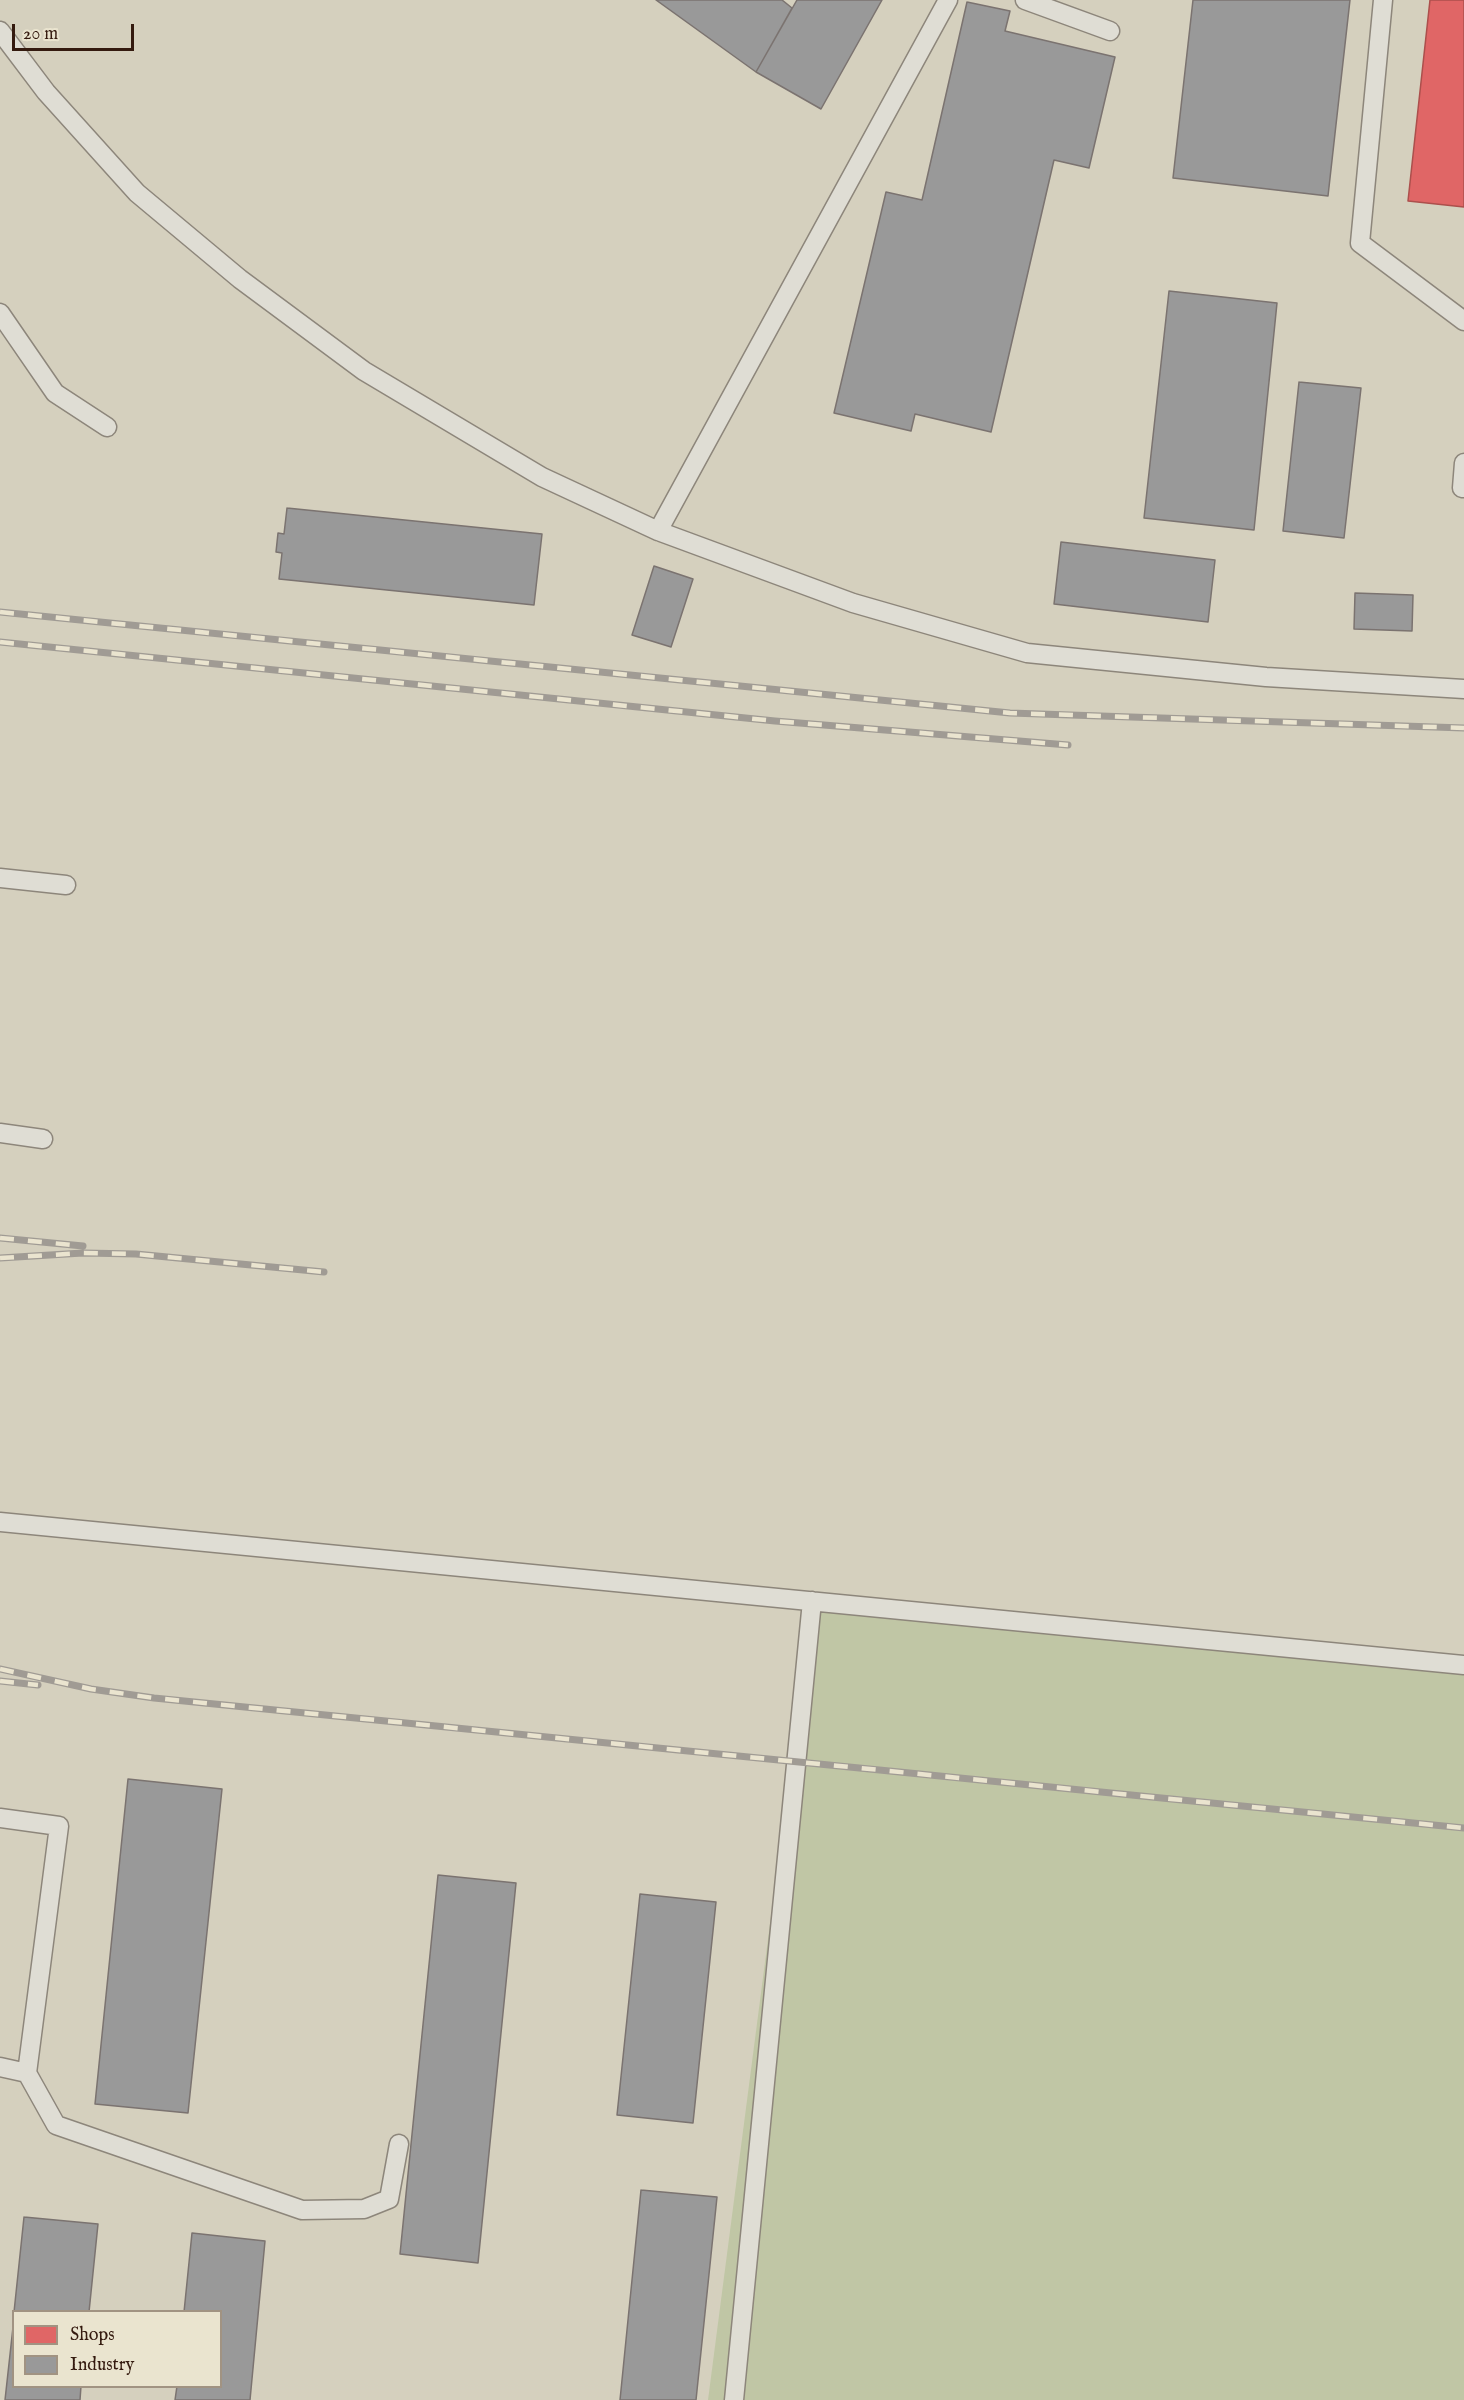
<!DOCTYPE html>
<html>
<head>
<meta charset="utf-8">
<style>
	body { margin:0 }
	#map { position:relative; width:1464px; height:2400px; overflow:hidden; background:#d5d0be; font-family:"IM FELL English",serif }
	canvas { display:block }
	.legend { position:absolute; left:12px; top:2310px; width:210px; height:78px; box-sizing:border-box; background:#eae4cf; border:2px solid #a19382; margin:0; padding:8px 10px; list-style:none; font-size:18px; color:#341a0f }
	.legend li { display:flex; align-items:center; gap:12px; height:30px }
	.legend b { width:30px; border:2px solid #a19382 }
	.scale { position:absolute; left:12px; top:24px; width:122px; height:27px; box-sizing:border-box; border:3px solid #341a0f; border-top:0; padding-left:8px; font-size:18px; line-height:21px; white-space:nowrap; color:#341a0f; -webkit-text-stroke:4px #eae4cf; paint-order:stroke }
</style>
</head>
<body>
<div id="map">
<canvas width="1464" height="2400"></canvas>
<ul class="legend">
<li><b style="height:16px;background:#e06666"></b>Shops</li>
<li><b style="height:16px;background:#999"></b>Industry</li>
</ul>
<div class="scale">20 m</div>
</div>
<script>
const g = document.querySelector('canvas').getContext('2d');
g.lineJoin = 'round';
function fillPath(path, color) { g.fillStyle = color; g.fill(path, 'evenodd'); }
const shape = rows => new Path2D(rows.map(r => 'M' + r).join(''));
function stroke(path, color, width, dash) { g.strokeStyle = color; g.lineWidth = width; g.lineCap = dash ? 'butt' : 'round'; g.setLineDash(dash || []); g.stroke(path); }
fillPath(shape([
	[812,1601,1464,1665,1464,2400,708,2400]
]), '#c0c6a5');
const shops = shape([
	[1430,0,1464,0,1464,207,1408,201,1430,0]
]);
fillPath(shops, '#e06666');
stroke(shops, '#ac4f4c', 1.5);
const industry = shape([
	[656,0,782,0,792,8,756,72,656,0],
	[797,0,882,0,821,109,756,72,797,0],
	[1193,0,1350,0,1328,196,1173,178,1193,0],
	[967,2,1010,11,1005,31,1115,57,1089,168,1054,160,991,432,915,414,911,431,834,413,886,192,922,200,967,2],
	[1169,291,1277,303,1254,530,1144,518,1169,291],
	[1299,382,1361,388,1344,538,1283,531,1299,382],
	[287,508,542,534,534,605,279,579,282,553,276,552,278,533,284,534,287,508],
	[1061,542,1215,560,1208,622,1054,604,1061,542],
	[654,566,693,579,671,647,632,635,654,566],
	[1355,593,1413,595,1412,631,1354,629,1355,593],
	[128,1779,222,1789,188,2113,95,2104,128,1779],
	[438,1875,516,1883,478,2263,400,2254,438,1875],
	[640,1894,716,1902,693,2123,617,2115,640,1894],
	[641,2190,717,2197,696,2400,620,2400,641,2190],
	[24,2217,98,2224,89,2312,14,2312,24,2217],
	[192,2233,265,2241,250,2400,175,2400,177,2386,220,2386,220,2312,184,2312,192,2233],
	[14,2318,14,2386,81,2386,80,2400,5,2400,14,2318]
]);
fillPath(industry, '#999');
stroke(industry, '#7b7370', 1.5);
const service = shape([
	[1025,0,1110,31],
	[1383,0,1360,243,1464,321],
	[0,31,46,92,137,193,240,279,364,371,542,477,658,531,853,603,1027,653,1266,677,1464,689],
	[0,313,55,393,107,427],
	[1464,463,1462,488,1464,488],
	[658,531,948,0],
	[0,878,66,885],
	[0,1133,43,1139],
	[0,1522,1464,1665],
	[0,1818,59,1826,27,2073,0,2067],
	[27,2073,56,2125,302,2210,364,2209,389,2199,399,2144],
	[734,2400,812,1601]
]);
stroke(service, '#8d867b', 21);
stroke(service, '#dfddd4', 18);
const rail = shape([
	[0,612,1010,713,1464,728],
	[0,642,775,721,1068,745],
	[0,1238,83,1246],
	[0,1258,83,1253,136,1254,324,1272],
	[0,1669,91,1689,154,1698,1464,1828],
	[0,1681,38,1685]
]);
stroke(rail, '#a09b94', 7);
stroke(rail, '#eae4cf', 4.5, [14]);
</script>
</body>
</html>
